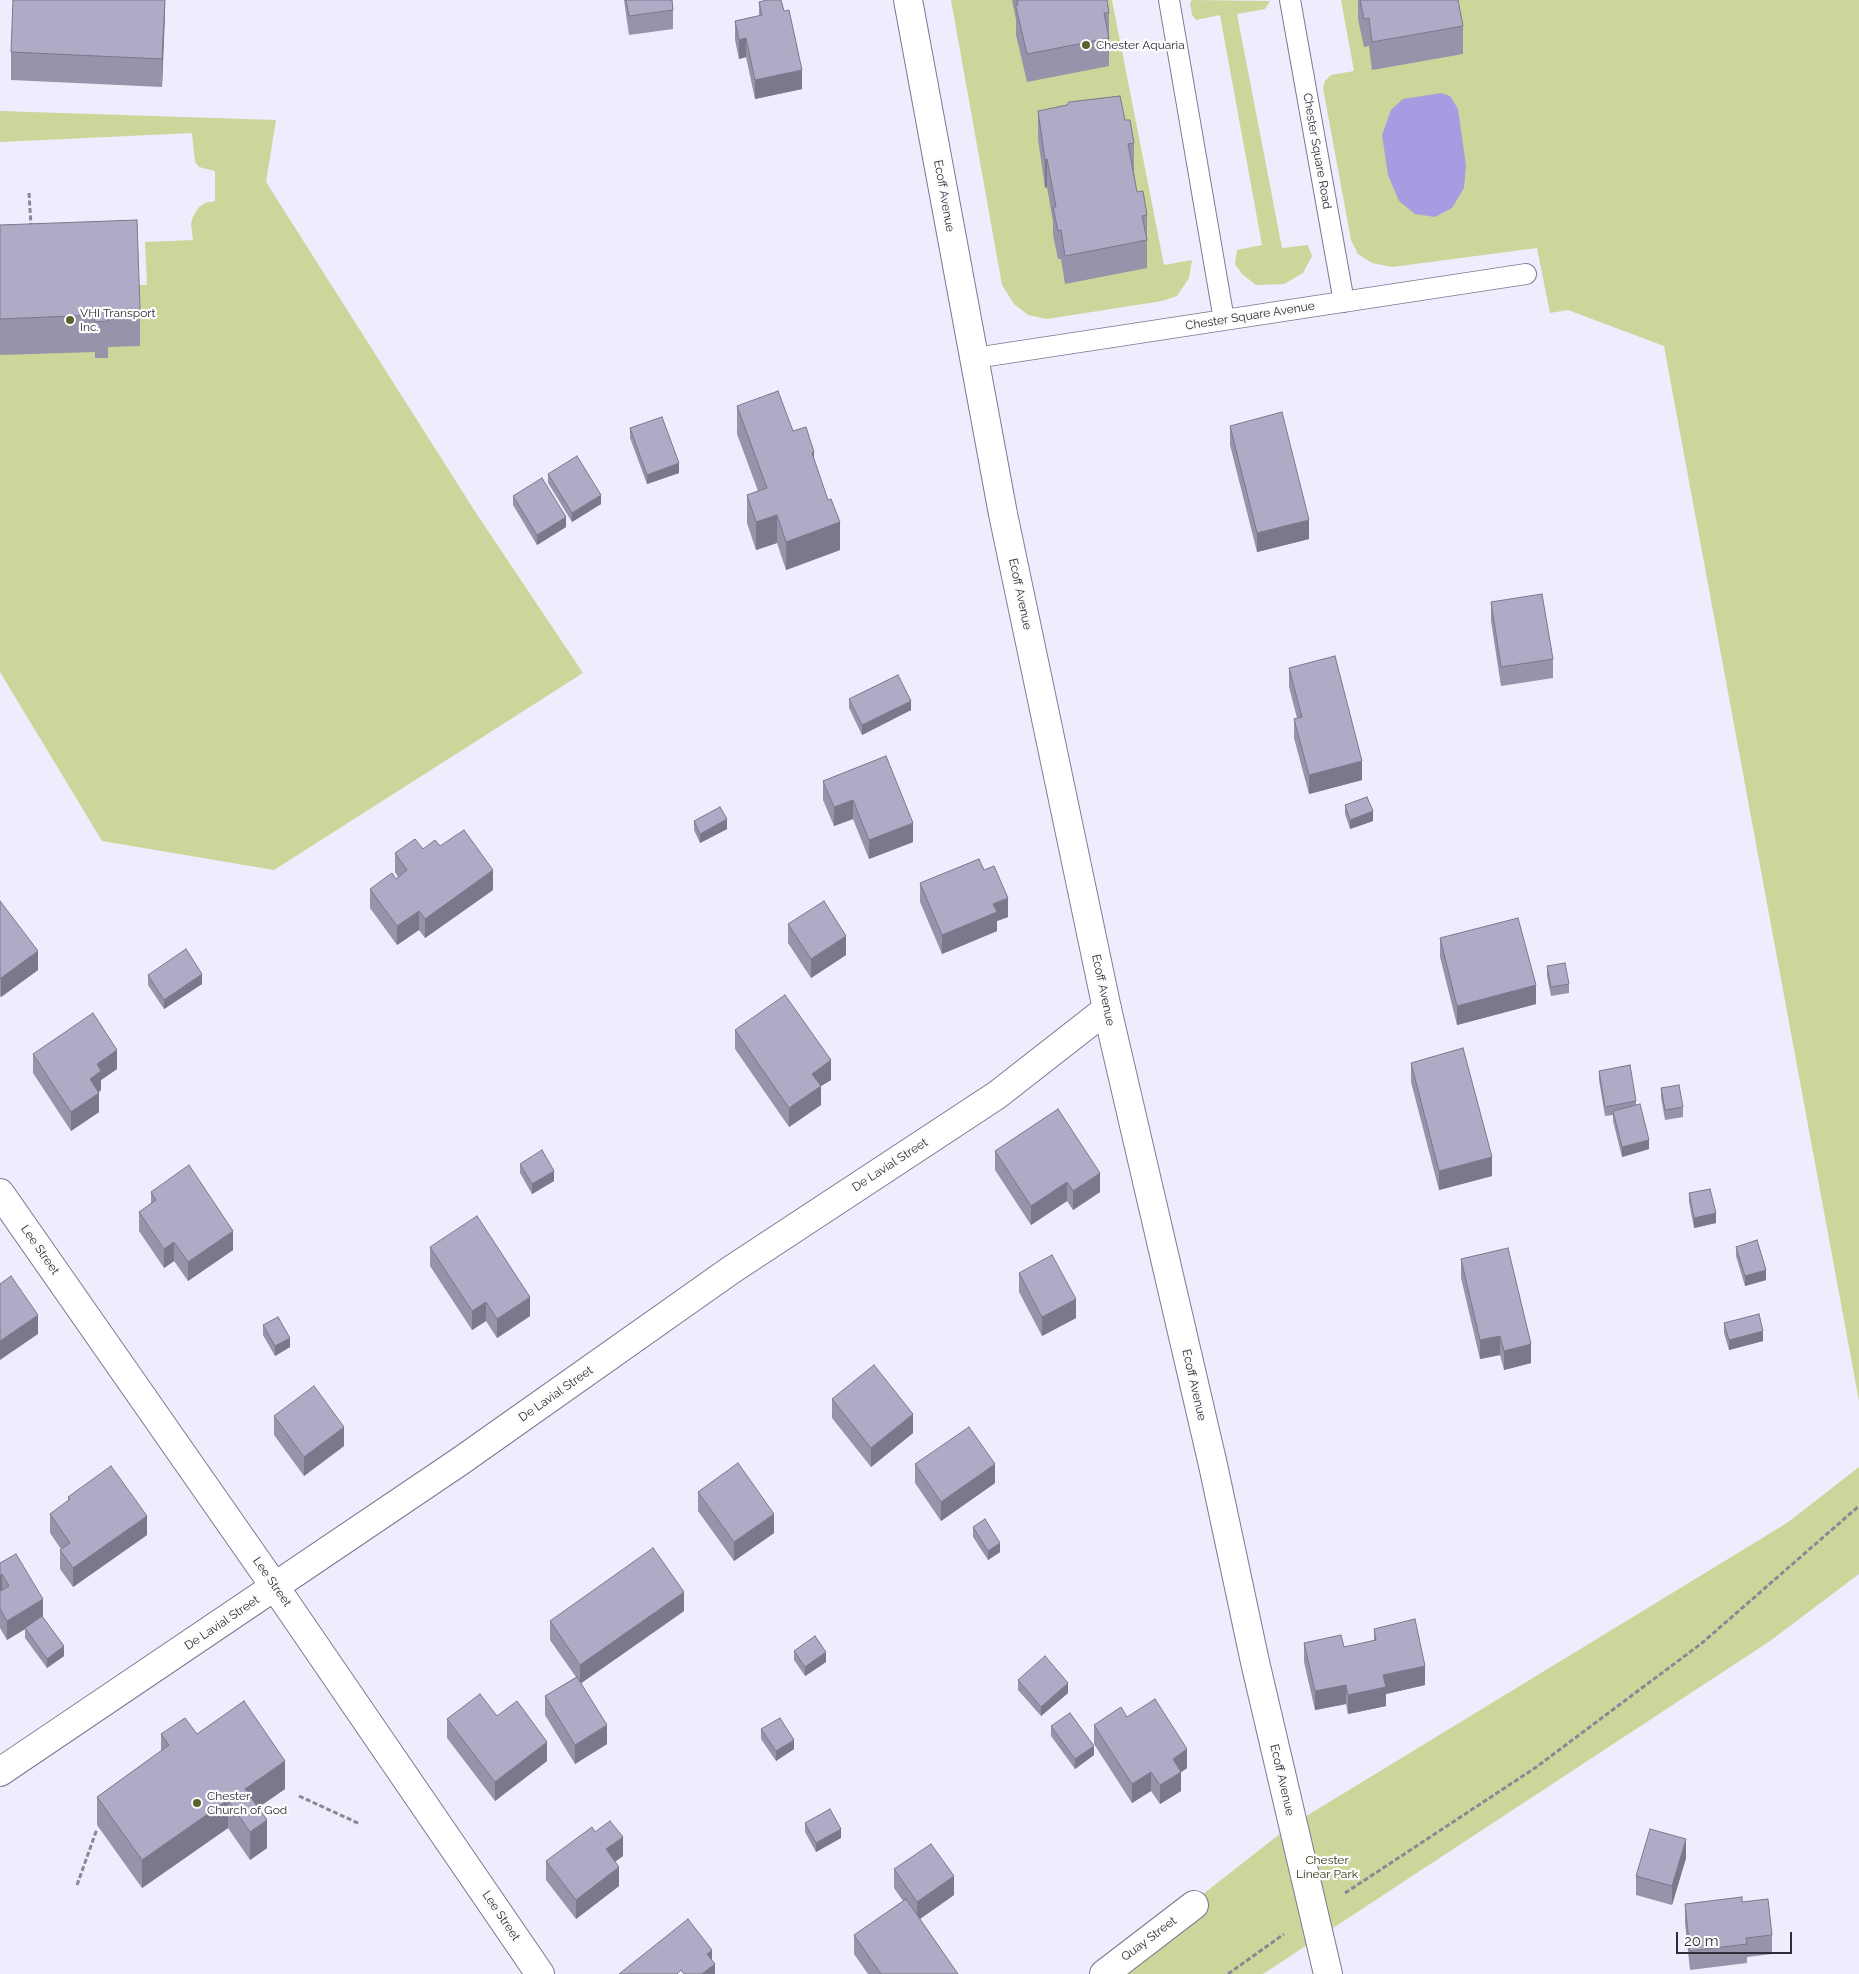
<!DOCTYPE html>
<html>
<head>
<meta charset="utf-8">
<style>
	body { margin:0 }
	#map { position:relative; width:1859px; height:1974px; overflow:hidden; background:#eeecfd; font-family:Raleway,sans-serif }
	canvas { display:block }
	.scale { position:absolute; left:1676px; top:1932px; width:116px; height:22px; box-sizing:border-box; border:2px solid #2f2d38; border-top:0; padding-left:6px; font-size:15px; line-height:18px; white-space:nowrap; color:#2f2d38; -webkit-text-stroke:4px #fbfcfb; paint-order:stroke }
</style>
</head>
<body>
<div id="map">
<canvas width="1859" height="1974"></canvas>
<div class="scale">20 m</div>
</div>
<script>
const g = document.querySelector('canvas').getContext('2d');
g.lineJoin = 'round';
function fillPath(path, color) { g.fillStyle = color; g.fill(path, 'evenodd'); }
const shape = rows => new Path2D(rows.map(r => 'M' + r).join(''));
function stroke(path, color, width, dash) { g.strokeStyle = color; g.lineWidth = width; g.lineCap = dash ? 'butt' : 'round'; g.setLineDash(dash || []); g.stroke(path); }
function write(font, color, halo, rows, align = 'center') {
  g.font = font + ' Raleway,sans-serif'; g.lineWidth = 4.5; g.setLineDash([]); g.textBaseline = 'middle'; g.strokeStyle = halo; g.fillStyle = color; for (const [text, x, y, turn = 0] of rows) {
    g.save(); g.translate(x, y); g.rotate((+turn || 0) * Math.PI / 180); g.textAlign = isNaN(turn) ? turn : align; if (halo) g.strokeText(text, 0, 0); g.fillText(text, 0, 0); g.restore();
  }
}
fillPath(shape([
	[951,0,1112,0,1164,265,1192,260,1189,278,1177,296,1162,301,1047,319,1028,315,1014,304,1002,285],
	[1192,0,1270,1,1265,9,1237,14,1282,248,1308,245,1312,256,1303,273,1284,284,1256,285,1242,274,1235,264,1237,250,1262,245,1220,15,1196,20,1192,15,1190,3],
	[1341,0,1859,0,1859,1401,1664,346,1568,310,1550,313,1537,248,1392,267,1372,263,1358,254,1351,240,1323,88,1325,81,1331,75,1354,71],
	[0,111,276,120,266,182,476,513,583,673,274,870,102,841,0,672,0,347,138,285,147,285,145,242,193,240,191,223,193,217,198,208,205,203,215,201,215,171,199,167,195,162,192,133,0,142],
	[1859,1467,1859,1574,1770,1641,1263,1974,1101,1974,1290,1826,1787,1523]
]), '#ced59a');
fillPath(shape([
	[1441,93,1450,96,1458,109,1466,166,1464,188,1452,208,1435,217,1415,214,1399,201,1388,175,1382,135,1391,110,1403,99]
]), '#a99be2');
const service = shape([
	[1169,0,1224,320],
	[1290,0,1344,302],
	[975,358,1526,274]
]);
const minor = shape([
	[0,1193,275,1587,540,1974],
	[0,1772,459,1462,731,1270,997,1095,1107,1009],
	[1104,1974,1194,1905]
]);
const tertiary = shape([
	[908,0,1003,514,1107,1009,1213,1465,1255,1662,1328,1974]
]);
stroke(service, '#7c7891', 22);
stroke(minor, '#7c7891', 30);
stroke(tertiary, '#7c7891', 30);
stroke(shape([
	[29,193,31,226],
	[299,1796,360,1824],
	[77,1885,97,1829],
	[1345,1893,1535,1768,1702,1643,1859,1506],
	[1228,1974,1284,1934]
]), '#8a8896', 3, [5, 2.5]);
stroke(service, '#fff', 20);
stroke(minor, '#fff', 28);
stroke(tertiary, '#fff', 28);
fillPath(shape([
	[165,0,162,87,11,80,11,52],
	[624,0,672,0,673,10,673,29,629,35],
	[1012,0,1107,0,1109,13,1109,66,1027,82,1016,35,1016,20],
	[1358,0,1458,0,1463,26,1463,54,1372,70,1369,46,1364,47,1358,19],
	[759,2,802,89,755,99,746,57,739,59,735,40,735,21,759,16],
	[1038,111,1125,120,1134,143,1134,172,1137,192,1147,215,1147,268,1065,284,1061,259,1058,259,1053,235,1053,222,1047,187,1045,188,1038,139],
	[0,225,140,309,140,346,108,347,108,358,95,358,95,352,0,355],
	[737,406,793,431,814,461,840,550,786,570,777,543,756,550,747,523,747,495,758,491,737,434],
	[1230,426,1309,539,1257,552,1230,445],
	[630,428,679,473,647,484,630,438],
	[548,474,601,504,572,522,548,483],
	[513,496,566,527,537,545,513,505],
	[1491,602,1553,659,1553,678,1501,686,1491,621],
	[1289,668,1362,780,1309,794,1294,738,1294,719,1297,718,1289,687],
	[849,699,911,710,862,735,849,708],
	[886,756,913,842,869,859,853,819,834,826,823,800,823,781],
	[1345,805,1373,821,1350,829,1345,814],
	[694,821,727,829,700,843,694,830],
	[440,846,493,890,425,938,419,930,397,945,370,908,370,889,396,879,398,877,395,872,395,853],
	[984,870,1008,917,997,921,997,931,942,954,920,902,920,883],
	[0,901,38,970,1,997,0,996],
	[788,924,846,955,811,978,788,943],
	[1440,938,1536,1004,1457,1025,1440,957],
	[1547,966,1569,984,1569,993,1551,996,1547,976],
	[148,975,202,984,164,1009,148,985],
	[735,1030,831,1080,821,1086,821,1105,789,1127,735,1049],
	[33,1054,117,1069,101,1080,101,1090,99,1092,99,1112,71,1131,33,1073],
	[1411,1063,1492,1176,1439,1190,1411,1082],
	[1599,1071,1636,1101,1636,1105,1649,1149,1622,1157,1613,1121,1613,1115,1605,1116,1599,1080],
	[1661,1088,1683,1107,1683,1117,1665,1120,1661,1097],
	[995,1151,1100,1192,1073,1210,1067,1201,1031,1225,995,1170],
	[520,1164,554,1181,532,1194,520,1173],
	[151,1192,233,1250,188,1281,174,1261,164,1268,139,1231,139,1212,151,1204],
	[1689,1193,1716,1223,1694,1228,1689,1202],
	[430,1247,530,1316,497,1338,486,1321,472,1330,430,1266],
	[1736,1247,1766,1280,1745,1286,1736,1256],
	[1461,1259,1531,1363,1504,1370,1500,1355,1480,1359,1461,1278],
	[1019,1273,1076,1318,1042,1336,1019,1292],
	[1724,1323,1763,1341,1729,1350,1724,1333],
	[263,1325,290,1347,275,1356,263,1335],
	[832,1399,913,1433,871,1467,832,1418],
	[274,1416,344,1446,304,1476,274,1435],
	[915,1464,995,1483,941,1521,915,1483],
	[698,1492,774,1533,734,1561,698,1511],
	[68,1497,147,1535,73,1587,60,1569,60,1550,61,1549,50,1533,50,1514,68,1501],
	[973,1527,1000,1552,988,1560,973,1537],
	[0,1563,43,1618,64,1656,47,1668,25,1638,25,1629,7,1640,0,1628],
	[684,1611,581,1683,607,1744,575,1764,545,1715,545,1696,576,1677,550,1640,550,1621],
	[1374,1629,1425,1685,1386,1694,1386,1706,1348,1714,1346,1704,1315,1710,1304,1662,1304,1643,1344,1647,1374,1641],
	[794,1651,826,1662,805,1676,794,1660],
	[1018,1680,1068,1693,1041,1716,1018,1690],
	[497,1716,547,1761,495,1801,447,1738,447,1719],
	[1127,1717,1187,1768,1181,1772,1181,1791,1160,1804,1151,1791,1132,1803,1094,1744,1094,1725],
	[1051,1726,1094,1755,1075,1769,1051,1736],
	[761,1729,794,1749,776,1761,761,1739],
	[161,1734,197,1734,285,1789,258,1807,267,1848,250,1860,228,1828,142,1888,97,1825,97,1797,161,1751],
	[805,1823,841,1838,816,1852,805,1832],
	[595,1832,623,1856,615,1862,619,1886,576,1919,546,1880,546,1861],
	[1686,1858,1672,1905,1636,1895,1636,1876],
	[894,1869,954,1895,920,1919,958,1974,868,1974,854,1954,854,1935,903,1901,894,1888],
	[1742,1902,1772,1935,1772,1954,1747,1957,1747,1963,1690,1970,1685,1923,1685,1904]
]), '#9693aa');
fillPath(shape([
	[165,0,165,16,162,87,162,59],
	[746,38,746,57,739,59,739,40],
	[802,70,802,89,755,99,755,80],
	[1047,159,1047,187,1045,188,1045,160],
	[814,452,814,480,812,453],
	[679,463,679,473,647,484,647,475],
	[601,495,601,504,572,522,572,513],
	[777,515,777,543,756,550,756,522],
	[566,517,566,527,537,545,537,535],
	[1309,520,1309,539,1257,552,1257,533],
	[840,522,840,550,786,570,786,542],
	[911,701,911,710,862,735,862,725],
	[1362,761,1362,780,1309,794,1309,775],
	[853,800,853,819,834,826,834,807],
	[1373,811,1373,821,1350,829,1350,820],
	[727,819,727,829,700,843,700,834],
	[913,823,913,842,869,859,869,840],
	[493,870,493,890,425,938,425,919],
	[1008,898,1008,917,997,921,997,931,942,954,942,935,993,904],
	[419,911,419,930,397,945,397,926],
	[846,936,846,955,811,978,811,959],
	[38,951,38,970,1,997,1,978],
	[202,974,202,984,164,1009,164,1000],
	[1536,985,1536,1004,1457,1025,1457,1006],
	[117,1050,117,1069,101,1080,101,1090,90,1098,90,1079,97,1064],
	[831,1060,831,1080,821,1086,821,1105,789,1127,789,1108,812,1074],
	[99,1093,99,1112,71,1131,71,1112],
	[1649,1140,1649,1149,1622,1157,1622,1147],
	[1492,1157,1492,1176,1439,1190,1439,1171],
	[554,1171,554,1181,532,1194,532,1184],
	[1100,1173,1100,1192,1073,1210,1073,1191],
	[1067,1182,1067,1201,1031,1225,1031,1206],
	[1716,1213,1716,1223,1694,1228,1694,1218],
	[233,1231,233,1250,188,1281,188,1262],
	[174,1242,174,1261,164,1268,164,1249],
	[1766,1270,1766,1280,1745,1286,1745,1276],
	[530,1297,530,1316,497,1338,497,1319],
	[1076,1299,1076,1318,1042,1336,1042,1317],
	[486,1302,486,1321,472,1330,472,1311],
	[38,1315,38,1334,0,1360,0,1341],
	[1763,1331,1763,1341,1729,1350,1729,1340],
	[1500,1336,1500,1355,1480,1359,1480,1340],
	[290,1338,290,1347,275,1356,275,1346],
	[1531,1344,1531,1363,1504,1370,1504,1351],
	[913,1414,913,1433,871,1467,871,1448],
	[344,1427,344,1446,304,1476,304,1457],
	[995,1464,995,1483,941,1521,941,1502],
	[774,1514,774,1533,734,1561,734,1542],
	[147,1516,147,1535,73,1587,73,1568],
	[1000,1543,1000,1552,988,1560,988,1551],
	[2,1574,2,1593,0,1595,0,1576],
	[684,1592,684,1611,580,1684,580,1665],
	[43,1599,43,1618,7,1640,7,1621],
	[64,1646,64,1656,47,1668,47,1659],
	[826,1652,826,1662,805,1676,805,1667],
	[1425,1666,1425,1685,1386,1694,1386,1706,1348,1714,1348,1695,1383,1675],
	[1068,1683,1068,1693,1041,1716,1041,1707],
	[1346,1685,1346,1704,1315,1710,1315,1691],
	[607,1725,607,1744,575,1764,575,1745],
	[794,1740,794,1749,776,1761,776,1751],
	[547,1742,547,1761,495,1801,495,1782],
	[1094,1746,1094,1755,1075,1769,1075,1759],
	[1187,1749,1187,1768,1173,1778,1173,1759],
	[285,1761,285,1789,245,1817,245,1789],
	[1151,1772,1151,1791,1132,1803,1132,1784],
	[1181,1772,1181,1791,1160,1804,1160,1785],
	[228,1800,228,1828,142,1888,142,1860],
	[267,1820,267,1848,250,1860,250,1832],
	[841,1829,841,1838,816,1852,816,1843],
	[623,1837,623,1856,606,1868,606,1849],
	[1686,1839,1686,1858,1672,1905,1672,1886],
	[619,1867,619,1886,576,1919,576,1900],
	[954,1876,954,1895,917,1921,917,1902],
	[712,1950,712,1966,715,1964,715,1974,702,1974,707,1954]
]), '#7a788b');
const building = shape([
	[13,0,165,0,162,59,11,52,13,0],
	[626,0,672,0,673,10,629,16,626,0],
	[767,0,781,0,784,11,789,10,802,70,755,80,746,38,739,40,735,21,762,15,759,2,767,0],
	[1017,0,1107,0,1109,13,1104,13,1109,38,1027,54,1016,7,1016,5,1018,5,1017,0],
	[1360,0,1458,0,1463,26,1372,42,1369,18,1364,19,1360,0],
	[1120,96,1125,120,1130,120,1134,143,1128,144,1137,192,1143,191,1147,215,1142,216,1147,240,1065,256,1061,230,1058,231,1053,207,1056,207,1047,159,1045,160,1038,111,1067,105,1069,102,1120,96],
	[137,220,140,309,108,310,108,321,95,322,95,315,0,319,0,225,137,220],
	[778,391,793,431,806,427,814,452,812,453,828,500,831,499,840,522,786,542,777,515,756,522,747,495,767,488,737,406,778,391],
	[1282,412,1309,520,1257,533,1230,426,1282,412],
	[662,417,679,463,647,475,630,428,662,417],
	[577,456,601,495,572,513,548,474,577,456],
	[542,478,566,517,537,535,513,496,542,478],
	[1542,594,1553,659,1501,667,1491,602,1542,594],
	[1335,656,1362,761,1309,775,1294,719,1302,717,1289,668,1335,656],
	[898,675,911,701,862,725,849,699,898,675],
	[886,756,913,823,869,840,853,800,834,807,823,781,886,756],
	[1367,797,1373,811,1350,820,1345,805,1367,797],
	[720,807,727,819,700,834,694,821,720,807],
	[464,830,493,870,425,919,419,911,397,926,370,889,392,873,396,879,407,870,395,853,415,839,423,849,435,840,440,846,464,830],
	[979,859,984,870,994,866,1008,898,993,904,997,912,942,935,920,883,979,859],
	[0,901,38,951,1,978,0,977,0,901],
	[824,901,846,936,811,959,788,924,824,901],
	[1518,918,1536,985,1457,1006,1440,938,1518,918],
	[186,949,202,974,164,1000,148,975,186,949],
	[1565,963,1569,984,1551,987,1547,966,1565,963],
	[785,995,831,1060,812,1074,821,1086,789,1108,735,1030,785,995],
	[93,1013,117,1050,97,1064,101,1071,90,1079,99,1093,71,1112,33,1054,93,1013],
	[1463,1048,1492,1157,1439,1171,1411,1063,1463,1048],
	[1630,1065,1636,1101,1605,1107,1599,1071,1630,1065],
	[1679,1085,1683,1107,1665,1110,1661,1088,1679,1085],
	[1640,1104,1649,1140,1622,1147,1613,1111,1640,1104],
	[1058,1109,1100,1173,1073,1191,1067,1182,1031,1206,995,1151,1058,1109],
	[542,1150,554,1171,532,1184,520,1164,542,1150],
	[189,1165,233,1231,188,1262,174,1242,164,1249,139,1212,156,1200,151,1192,189,1165],
	[1710,1189,1716,1213,1694,1218,1689,1193,1710,1189],
	[477,1216,530,1297,497,1319,486,1302,472,1311,430,1247,477,1216],
	[1757,1240,1766,1270,1745,1276,1736,1247,1757,1240],
	[1508,1248,1531,1344,1504,1351,1500,1336,1480,1340,1461,1259,1508,1248],
	[1052,1255,1076,1299,1042,1317,1019,1273,1052,1255],
	[11,1276,38,1315,0,1341,0,1284,11,1276],
	[1759,1314,1763,1331,1729,1340,1724,1323,1759,1314],
	[278,1317,290,1338,275,1346,263,1325,278,1317],
	[874,1365,913,1414,871,1448,832,1399,874,1365],
	[314,1386,344,1427,304,1457,274,1416,314,1386],
	[969,1427,995,1464,941,1502,915,1464,969,1427],
	[738,1463,774,1514,734,1542,698,1492,738,1463],
	[111,1466,147,1516,73,1568,60,1550,70,1543,50,1514,70,1499,68,1497,111,1466],
	[985,1519,1000,1543,988,1551,973,1527,985,1519],
	[653,1548,684,1592,580,1665,550,1621,653,1548],
	[16,1554,43,1599,7,1621,0,1609,0,1591,9,1586,2,1574,0,1576,0,1563,16,1554],
	[42,1616,64,1646,47,1659,25,1628,42,1616],
	[1415,1619,1425,1666,1383,1675,1386,1687,1348,1695,1346,1685,1315,1691,1304,1643,1341,1635,1344,1647,1376,1640,1374,1629,1415,1619],
	[815,1636,826,1652,805,1667,794,1651,815,1636],
	[1045,1656,1068,1683,1041,1707,1018,1680,1045,1656],
	[577,1677,607,1725,575,1745,545,1696,577,1677],
	[480,1694,497,1716,517,1701,547,1742,495,1782,447,1719,480,1694],
	[1155,1699,1187,1749,1173,1759,1181,1772,1160,1785,1151,1772,1132,1784,1094,1725,1121,1707,1127,1717,1155,1699],
	[244,1701,285,1761,245,1789,267,1820,250,1832,228,1800,142,1860,97,1797,169,1745,161,1734,185,1718,197,1734,244,1701],
	[1070,1713,1094,1746,1075,1759,1051,1726,1070,1713],
	[780,1718,794,1740,776,1751,761,1729,780,1718],
	[830,1809,841,1829,816,1843,805,1823,830,1809],
	[610,1821,623,1837,606,1849,619,1867,576,1900,546,1861,592,1827,595,1832,610,1821],
	[1650,1829,1686,1839,1672,1886,1636,1876,1650,1829],
	[931,1844,954,1876,917,1902,894,1869,931,1844],
	[1742,1897,1742,1902,1768,1899,1772,1935,1746,1938,1747,1944,1690,1951,1685,1904,1742,1897],
	[906,1899,958,1974,881,1974,854,1935,906,1899],
	[688,1919,712,1950,707,1954,715,1964,702,1974,684,1974,681,1970,677,1974,619,1974,688,1919]
]);
fillPath(building, '#afabc6');
stroke(building, '#7a788b', 1);
for (const [x, y, r, color] of [
	[1086,45,5,"#5c602e"],
	[70,320,5,"#5c602e"],
	[197,1803,5,"#5c602e"]
]) { const dot = new Path2D(); dot.arc(x, y, r, 0, 2 * Math.PI); g.fillStyle = color; g.fill(dot); stroke(dot, '#fbfcfb', 2); }
write('12px', '#2f2d38', '#fbfcfb', [
	["Chester Aquaria",1096,45],
	["VHI Transport",80,313],
	["Inc.",80,327],
	["Chester",207,1796],
	["Church of God",207,1810]
], 'left');
write('12px', '#2f2d38', '#fbfcfb', [
	["Chester Square Road",1317,151,80],
	["Ecoff Avenue",944,196,80],
	["Chester Square Avenue",1250,316,-9],
	["Ecoff Avenue",1020,594,78],
	["Ecoff Avenue",1103,990,78],
	["De Lavial Street",890,1165,-33],
	["Lee Street",40,1250,55],
	["Ecoff Avenue",1194,1385,77],
	["De Lavial Street",556,1394,-35],
	["Lee Street",272,1582,55],
	["De Lavial Street",222,1623,-34],
	["Ecoff Avenue",1282,1780,77],
	["Lee Street",501,1916,56],
	["Quay Street",1149,1939,-37]
]);
write('12px', '#373a18', '#fbfcfb', [
	["Chester",1327,1860],
	["Linear Park",1327,1874]
]);
</script>
</body>
</html>
